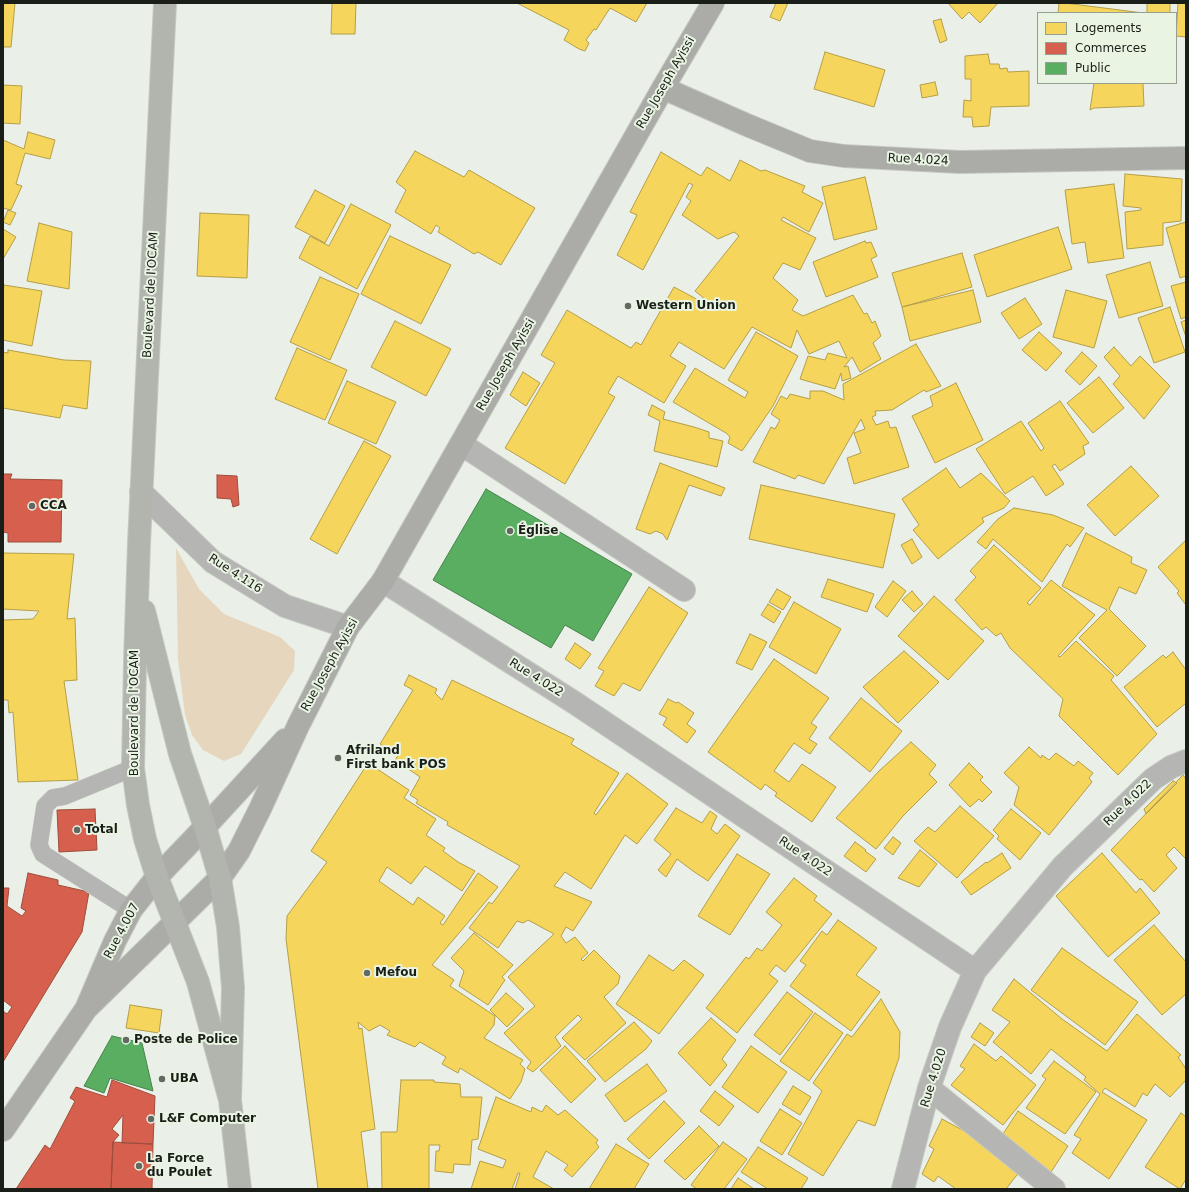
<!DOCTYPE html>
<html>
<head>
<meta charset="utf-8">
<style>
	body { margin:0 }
	#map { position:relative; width:1189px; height:1192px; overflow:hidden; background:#eaf0e7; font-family:"DejaVu Sans",sans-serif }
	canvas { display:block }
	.frame { position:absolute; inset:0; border:4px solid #1a1e18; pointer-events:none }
	.legend { position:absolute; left:1037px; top:12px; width:140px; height:72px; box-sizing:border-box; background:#e9f4e3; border:1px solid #969e92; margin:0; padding:5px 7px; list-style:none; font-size:12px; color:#1a1e18 }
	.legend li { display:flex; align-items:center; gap:8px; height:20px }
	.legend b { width:20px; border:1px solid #969e92 }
</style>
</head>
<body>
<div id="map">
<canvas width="1189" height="1192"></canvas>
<div class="frame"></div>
<ul class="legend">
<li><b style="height:11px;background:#f6d55c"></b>Logements</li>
<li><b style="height:11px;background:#d6604d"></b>Commerces</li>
<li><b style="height:11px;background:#5aae61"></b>Public</li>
</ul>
</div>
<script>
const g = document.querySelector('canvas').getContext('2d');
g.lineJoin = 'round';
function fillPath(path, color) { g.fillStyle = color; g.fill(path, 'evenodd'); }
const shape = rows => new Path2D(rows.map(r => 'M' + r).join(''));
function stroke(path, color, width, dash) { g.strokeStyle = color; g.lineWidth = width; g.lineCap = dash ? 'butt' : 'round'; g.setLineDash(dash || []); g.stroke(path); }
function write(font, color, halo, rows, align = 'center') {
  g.font = font + ' "DejaVu Sans",sans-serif'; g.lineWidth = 4; g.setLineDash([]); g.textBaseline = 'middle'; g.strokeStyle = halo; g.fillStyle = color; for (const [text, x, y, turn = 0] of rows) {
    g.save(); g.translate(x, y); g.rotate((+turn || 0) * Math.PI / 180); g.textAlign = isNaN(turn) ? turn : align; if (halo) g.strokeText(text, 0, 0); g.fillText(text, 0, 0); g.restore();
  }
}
fillPath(shape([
	[176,548,199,589,224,614,280,637,295,651,294,670,241,754,224,761,203,750,192,735,185,715,178,659]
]), '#e6d6be');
const homes = shape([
	[3,3,15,3,11,47,3,47,3,3],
	[332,3,356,3,355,34,331,34,332,3],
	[517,3,647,3,636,22,610,8,596,30,594,29,586,40,589,43,585,51,579,49,564,40,569,30,517,3],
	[776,3,788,3,780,21,770,17,776,3],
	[948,3,998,3,980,23,969,12,962,19,948,3],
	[1059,3,1065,3,1143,13,1058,13,1059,3],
	[1147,3,1170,3,1170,13,1147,13,1147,3],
	[1178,3,1186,3,1186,37,1176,36,1178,3],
	[941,19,947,40,940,43,933,21,941,19],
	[825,52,885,70,874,107,814,89,825,52],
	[988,54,990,64,999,64,1000,69,1007,68,1008,72,1029,71,1029,106,991,107,989,126,973,127,972,117,963,117,964,100,971,101,971,79,965,79,965,56,988,54],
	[935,82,938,95,922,98,920,85,935,82],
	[1094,83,1143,83,1144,106,1094,108,1090,110,1094,83],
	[3,85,22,86,20,124,3,123,3,85],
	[28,132,55,140,50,159,25,153,16,184,22,186,11,210,3,208,3,140,24,149,28,132],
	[415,151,464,177,469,170,535,208,501,265,478,252,474,254,438,232,440,228,436,225,431,234,395,212,406,190,396,182,415,151],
	[661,152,701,176,707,167,730,181,740,160,761,171,765,170,805,186,802,192,823,203,809,232,783,217,781,220,816,238,800,270,783,263,773,278,798,300,792,310,803,316,853,295,864,314,867,313,872,323,875,321,881,336,873,343,881,359,860,372,852,357,844,367,848,366,851,378,842,381,841,373,835,389,800,379,808,356,825,360,828,353,847,358,839,341,809,354,797,330,791,348,752,327,724,369,679,342,670,356,686,366,664,403,618,376,608,393,615,397,565,484,505,448,555,363,541,355,567,310,631,348,636,342,641,345,674,287,702,302,705,299,695,291,739,236,734,232,718,239,682,215,691,201,686,197,693,185,689,183,643,270,617,255,637,215,630,212,661,152],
	[1125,174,1182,179,1181,221,1163,223,1163,245,1127,249,1125,212,1141,210,1141,208,1123,206,1125,174],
	[865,177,877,229,834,240,822,187,865,177],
	[1114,184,1124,258,1088,263,1085,242,1072,244,1065,190,1114,184],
	[315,190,345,206,325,243,295,227,315,190],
	[351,204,391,225,357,289,299,258,310,236,329,246,351,204],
	[8,210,16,213,10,225,3,222,8,210],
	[200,213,249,215,247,278,197,276,200,213],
	[1186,222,1186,276,1180,278,1166,228,1186,222],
	[39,223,72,232,69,289,27,281,39,223],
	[1058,227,1072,269,987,297,974,255,1058,227],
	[3,229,16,237,3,259,3,229],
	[390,236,451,265,421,324,361,294,390,236],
	[865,241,866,243,871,242,877,256,871,259,878,277,826,297,813,262,865,241],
	[962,253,972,287,902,307,892,273,962,253],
	[1150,262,1163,306,1119,318,1106,275,1150,262],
	[320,277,359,294,330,360,290,342,320,277],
	[1186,282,1186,317,1181,319,1171,286,1186,282],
	[4,285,42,291,32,346,3,340,3,295,4,285],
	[973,290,981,322,910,341,902,307,973,290],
	[1066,290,1107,301,1094,348,1053,337,1066,290],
	[1025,298,1042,324,1019,339,1001,313,1025,298],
	[1170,307,1185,352,1154,363,1138,318,1170,307],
	[1186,320,1186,337,1181,322,1186,320],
	[395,321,451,349,426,396,371,367,395,321],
	[756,332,798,356,773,406,742,451,728,443,730,437,726,433,673,402,695,368,745,398,748,392,728,380,756,332],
	[1039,332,1062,353,1046,371,1022,350,1039,332],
	[916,344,941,386,926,392,924,390,892,410,875,411,876,415,872,417,876,425,888,421,890,428,896,427,909,467,854,484,847,458,861,453,854,433,865,429,861,419,824,484,798,475,795,479,753,462,771,427,775,429,780,420,771,414,781,396,787,399,790,394,810,399,810,391,823,391,844,400,843,384,916,344],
	[1114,347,1131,366,1140,356,1170,386,1144,419,1113,384,1120,376,1104,357,1114,347],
	[297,348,347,370,325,420,275,399,297,348],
	[8,350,64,360,91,361,87,409,63,405,60,418,3,408,3,352,8,353,8,350],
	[1082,352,1097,366,1080,385,1065,371,1082,352],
	[523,372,540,383,526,406,510,395,523,372],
	[1099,377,1124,408,1093,433,1067,403,1099,377],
	[347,381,396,402,376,444,328,423,347,381],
	[956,383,983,440,935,463,912,416,933,406,930,396,956,383],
	[1060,401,1089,443,1083,446,1085,454,1060,471,1055,464,1052,466,1064,484,1046,496,1033,476,1005,494,976,449,1021,421,1041,451,1044,448,1028,423,1060,401],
	[652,405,665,412,663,419,694,427,709,432,709,438,723,441,717,467,654,451,660,421,648,415,652,405],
	[364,441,391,456,337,554,310,539,364,441],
	[660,463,725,488,721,496,689,485,667,540,663,534,656,531,650,534,636,529,660,463],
	[1131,466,1159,496,1115,536,1087,505,1131,466],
	[946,468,960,488,981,473,1010,501,1004,508,982,518,984,522,938,559,913,530,919,525,902,499,946,468],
	[761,485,895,514,883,568,749,539,761,485],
	[1014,508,1053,515,1084,528,1070,547,1067,544,1042,582,993,539,986,549,977,542,998,519,1014,508],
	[1086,533,1132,557,1131,563,1147,570,1136,594,1119,587,1109,609,1146,646,1117,676,1079,638,1107,610,1062,586,1086,533],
	[912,539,922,557,912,564,901,545,912,539],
	[1186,540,1186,605,1177,593,1179,591,1158,567,1186,540],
	[994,545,1041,588,1027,603,1030,605,1051,580,1095,615,1058,656,1060,657,1076,641,1114,676,1111,680,1157,734,1118,775,1059,716,1063,699,1010,648,1001,633,996,636,986,627,982,630,955,600,976,577,970,571,994,545],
	[3,553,74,554,67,619,75,618,77,680,64,681,78,780,18,782,13,712,9,713,8,700,3,700,3,620,33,619,39,611,3,609,3,553],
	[828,579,874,594,867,612,821,597,828,579],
	[893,581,906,591,887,617,875,607,893,581],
	[649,587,688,613,640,691,623,683,614,696,595,686,604,671,598,668,649,587],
	[777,589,791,597,783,610,769,602,777,589],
	[912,591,923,604,914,612,902,600,912,591],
	[934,596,984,641,948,680,898,636,934,596],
	[794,602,841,629,816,674,769,647,794,602],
	[768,604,781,612,774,623,761,615,768,604],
	[750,634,767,642,752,670,736,663,750,634],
	[575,643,591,654,580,669,565,659,575,643],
	[904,651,939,682,898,723,863,687,904,651],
	[1173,652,1186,670,1186,703,1157,727,1124,687,1163,655,1166,658,1173,652],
	[774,659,829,698,811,723,817,727,809,739,817,744,810,754,794,743,774,771,789,782,802,764,836,787,812,822,775,796,777,793,765,784,761,790,708,752,774,659],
	[409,675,437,689,435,693,442,700,452,680,574,739,571,744,619,773,594,813,596,815,627,773,668,804,637,844,625,835,591,889,565,872,554,886,592,902,573,931,566,927,561,936,566,943,575,937,588,953,581,959,583,961,594,950,620,976,618,984,604,997,626,1023,585,1060,562,1038,582,1019,578,1015,555,1037,561,1046,533,1072,527,1068,531,1062,504,1033,535,1006,508,977,554,934,528,920,523,923,517,921,498,948,469,928,489,902,492,904,520,866,447,825,448,822,416,803,418,800,410,795,420,777,395,760,399,754,380,744,413,690,404,685,409,675],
	[861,698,902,731,870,772,829,738,861,698],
	[668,699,676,703,678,702,694,713,687,724,696,731,687,743,663,725,667,718,659,714,668,699],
	[911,742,936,765,929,774,937,782,903,816,876,849,836,818,879,771,911,742],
	[1029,747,1041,758,1042,755,1049,760,1056,753,1074,766,1078,761,1093,773,1089,778,1092,782,1049,835,1014,805,1019,787,1004,773,1029,747],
	[368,763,409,790,404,798,436,819,426,835,445,848,443,851,458,862,475,871,462,891,425,866,411,884,387,867,379,881,413,905,418,897,445,916,440,923,443,925,478,873,498,887,432,965,454,980,450,986,495,1016,494,1025,484,1038,523,1060,520,1064,525,1069,521,1082,510,1099,460,1068,458,1073,442,1064,446,1057,420,1042,415,1047,387,1035,390,1031,380,1025,369,1031,358,1022,359,1029,362,1028,375,1129,361,1132,368,1189,318,1189,286,939,287,916,327,862,311,851,368,763],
	[969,763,983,777,980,780,992,792,982,802,979,799,970,807,949,785,969,763],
	[1183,775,1186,779,1186,857,1185,858,1174,847,1166,855,1177,868,1154,892,1142,879,1140,880,1111,850,1183,775],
	[1173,781,1177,783,1146,814,1144,809,1173,781],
	[960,806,994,836,957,878,914,841,928,827,935,832,960,806],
	[676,808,702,823,710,811,717,816,711,829,717,834,725,824,740,836,708,881,693,871,677,859,666,877,658,870,671,854,654,840,676,808],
	[1011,809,1041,833,1020,860,997,839,999,836,993,830,1011,809],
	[893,837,901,843,893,855,884,848,893,837],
	[855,842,866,850,865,851,876,859,866,872,844,856,855,842],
	[920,850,937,864,919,887,898,878,920,850],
	[1002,853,1011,868,971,895,961,882,986,862,987,863,1002,853],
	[1102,853,1136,893,1140,888,1160,913,1108,957,1056,896,1102,853],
	[737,854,770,874,730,935,698,916,737,854],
	[794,878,817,896,814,900,832,914,785,972,776,965,769,974,778,981,737,1033,706,1008,746,957,749,959,757,948,762,951,782,925,766,912,794,878],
	[838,920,877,948,856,975,880,992,851,1031,790,986,806,965,800,961,822,931,827,935,838,920],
	[1154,925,1186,962,1186,994,1162,1015,1114,960,1154,925],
	[474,933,513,965,502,977,505,980,488,1005,459,986,464,971,451,958,474,933],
	[1062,948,1138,1002,1105,1045,1031,990,1062,948],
	[649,955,673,971,684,960,704,975,659,1034,616,1004,649,955],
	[1014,979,1062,1019,1107,1051,1137,1014,1181,1055,1178,1057,1186,1069,1186,1080,1170,1097,1155,1084,1147,1096,1143,1093,1135,1107,1105,1088,1102,1092,1147,1120,1109,1179,1072,1153,1081,1139,1074,1135,1100,1094,1084,1080,1086,1077,1051,1049,1031,1074,993,1042,1010,1022,992,1010,1014,979],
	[787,992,813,1012,780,1055,754,1035,787,992],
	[506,993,524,1009,507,1027,490,1010,506,993],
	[881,999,900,1032,899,1058,875,1126,858,1120,823,1176,788,1154,822,1091,813,1083,847,1034,852,1037,881,999],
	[130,1005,162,1010,159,1033,126,1028,130,1005],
	[815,1013,843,1033,809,1081,780,1061,815,1013],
	[711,1018,736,1040,722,1059,727,1065,710,1086,678,1053,711,1018],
	[634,1022,652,1041,646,1049,605,1082,587,1061,634,1022],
	[980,1023,994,1033,985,1046,971,1037,980,1023],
	[974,1044,996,1061,1001,1056,1036,1085,1003,1125,951,1085,965,1069,960,1066,974,1044],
	[565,1046,596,1079,571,1103,540,1070,565,1046],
	[751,1046,787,1072,758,1113,722,1087,751,1046],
	[1054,1061,1096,1092,1065,1134,1026,1108,1046,1079,1042,1076,1054,1061],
	[647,1064,667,1091,625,1122,605,1095,647,1064],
	[401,1080,434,1080,434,1082,460,1084,461,1097,482,1097,478,1139,472,1140,470,1165,454,1164,453,1173,435,1171,436,1151,439,1151,440,1145,429,1145,429,1189,382,1189,381,1132,397,1132,401,1080],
	[793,1086,811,1097,800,1115,782,1104,793,1086],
	[715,1091,734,1106,719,1126,700,1111,715,1091],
	[496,1097,531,1112,532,1107,542,1112,546,1105,558,1115,565,1110,598,1140,596,1143,599,1147,572,1177,564,1170,568,1165,546,1151,533,1177,554,1189,515,1189,520,1173,518,1173,512,1189,471,1189,480,1161,503,1168,506,1160,478,1149,496,1097],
	[664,1101,685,1123,649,1159,627,1139,664,1101],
	[780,1109,802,1123,782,1155,760,1141,780,1109],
	[1018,1111,1068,1146,1051,1172,1001,1137,1018,1111],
	[1181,1113,1186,1117,1186,1179,1180,1189,1145,1167,1181,1113],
	[942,1119,968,1133,1020,1171,1006,1189,956,1189,938,1176,934,1182,922,1174,934,1149,929,1146,942,1119],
	[699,1126,719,1146,685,1180,664,1161,699,1126],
	[723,1142,747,1159,724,1189,697,1189,691,1185,723,1142],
	[616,1144,649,1164,634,1189,589,1189,616,1144],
	[758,1147,808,1178,801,1189,768,1189,741,1172,758,1147],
	[738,1178,754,1189,731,1189,738,1178]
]);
fillPath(homes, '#f6d55c');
stroke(homes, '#b49e48', 1);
const shops = shape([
	[3,474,12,474,10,479,62,480,61,542,8,542,8,533,3,532,3,474],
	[217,475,237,476,239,505,233,507,231,499,217,498,217,475],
	[95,809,97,850,59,852,57,810,95,809],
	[28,873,58,880,58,885,89,892,82,932,3,1062,3,1011,7,1014,12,1007,3,1000,3,997,4,995,3,995,3,888,9,888,7,906,22,916,26,911,21,908,28,873],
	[112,1080,155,1096,153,1144,122,1143,123,1115,112,1129,119,1135,113,1142,111,1189,16,1189,45,1145,50,1149,75,1101,70,1098,76,1087,107,1097,112,1080],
	[113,1142,153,1144,152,1189,111,1189,113,1142]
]);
fillPath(shops, '#d6604d');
stroke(shops, '#9e4c3d', 1);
const public = shape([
	[486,489,632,574,593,641,565,625,551,648,433,580,486,489],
	[112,1036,142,1043,153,1091,110,1078,104,1093,84,1086,112,1036]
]);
fillPath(public, '#5aae61');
stroke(public, '#47834b', 1);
const lane = shape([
	[131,910,43,854,39,845,45,806,53,798,65,796,133,768]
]);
const street = shape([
	[461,444,684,590],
	[141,492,213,562,285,606,348,627],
	[383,581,575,703,975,971,1063,866,1153,779,1171,767,1186,761],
	[929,1088,1054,1189],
	[903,1189,929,1088,950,1027,975,971]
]);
const secondary = shape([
	[663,88,747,125,810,151,844,156,960,162,1186,158],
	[86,1009,220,878,239,851,260,809,298,726,348,627,383,581,663,88,713,3],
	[3,1130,86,1009,115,941,131,910,157,877,205,827,285,740]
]);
const highway = shape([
	[165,3,139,543,135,661,133,768,138,805,145,839,157,877,198,982,230,1100],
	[144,611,180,754,205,827,220,878,228,927,233,988,230,1100,240,1189]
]);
stroke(lane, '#c5c9c3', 18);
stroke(street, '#c5c9c3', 24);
stroke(secondary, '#c5c9c3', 24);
stroke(highway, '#c5c9c3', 24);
stroke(lane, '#b5b6b3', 17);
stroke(street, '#b5b6b3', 22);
stroke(secondary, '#ababa7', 22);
stroke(highway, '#b2b4ae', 22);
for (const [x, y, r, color] of [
	[628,306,4,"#636860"],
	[32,506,4,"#636860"],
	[510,531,4,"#636860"],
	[338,758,4,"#636860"],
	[77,830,4,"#636860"],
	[367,973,4,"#636860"],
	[126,1040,4,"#636860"],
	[162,1079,4,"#636860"],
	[151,1119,4,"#636860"],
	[139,1166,4,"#636860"]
]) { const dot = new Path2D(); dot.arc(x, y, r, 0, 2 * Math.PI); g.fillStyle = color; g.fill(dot); stroke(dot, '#e9f4e3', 1.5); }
write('12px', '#1a1e18', '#e9f4e3', [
	["Rue Joseph Ayissi",666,83,-60],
	["Rue 4.024",918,160,3],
	["Boulevard de l'OCAM",151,295,-87],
	["Rue Joseph Ayissi",506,365,-60],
	["Rue 4.116",235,574,33],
	["Rue Joseph Ayissi",330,665,-61],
	["Rue 4.022",536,678,32],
	["Boulevard de l'OCAM",135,713,-90],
	["Rue 4.022",1128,803,-44],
	["Rue 4.022",805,857,34],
	["Rue 4.007",122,931,-62],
	["Rue 4.020",934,1078,-73]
]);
write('bold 12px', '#1a1e18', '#e9f4e3', [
	["Western Union",636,306],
	["CCA",40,506],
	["Église",518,531],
	["Afriland",346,751],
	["First bank POS",346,765],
	["Total",85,830],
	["Mefou",375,973],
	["Poste de Police",134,1040],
	["UBA",170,1079],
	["L&F Computer",159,1119],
	["La Force",147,1159],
	["du Poulet",147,1173]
], 'left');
</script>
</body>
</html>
